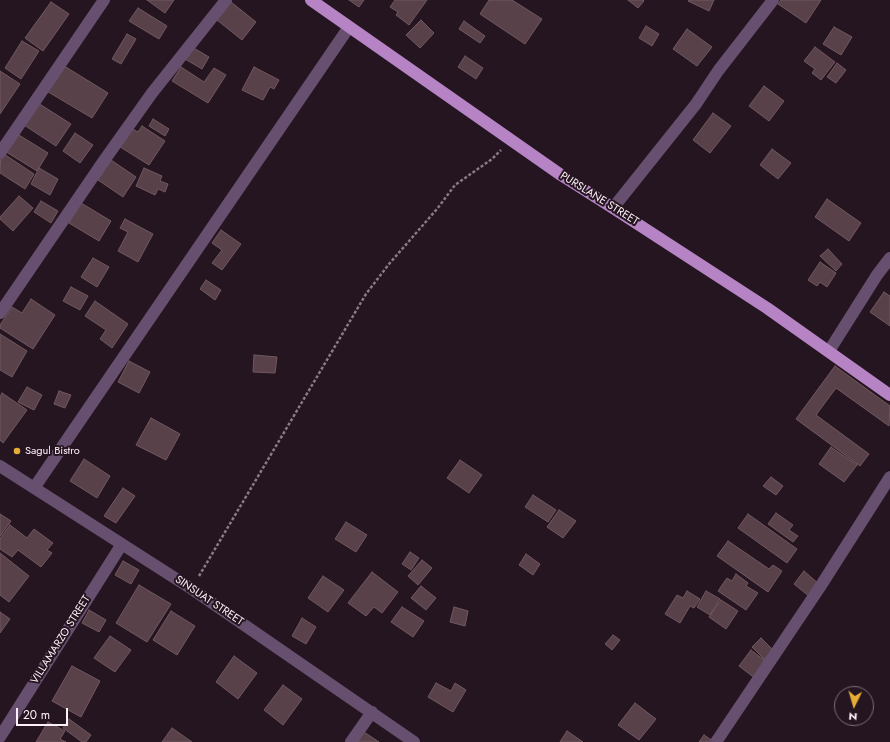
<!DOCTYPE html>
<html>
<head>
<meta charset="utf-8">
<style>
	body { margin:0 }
	#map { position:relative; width:890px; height:742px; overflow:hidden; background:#251520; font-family:Jost,sans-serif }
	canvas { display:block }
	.north { position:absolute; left:834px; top:686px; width:40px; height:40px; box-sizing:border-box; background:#251520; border:1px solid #7b6d76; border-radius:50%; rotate:185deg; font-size:11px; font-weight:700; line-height:16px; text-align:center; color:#fdf0f8 }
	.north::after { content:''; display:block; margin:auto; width:14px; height:18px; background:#e7ac36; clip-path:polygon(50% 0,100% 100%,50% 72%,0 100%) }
	.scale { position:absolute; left:16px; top:708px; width:52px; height:18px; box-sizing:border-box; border:2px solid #fdf0f8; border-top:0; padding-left:5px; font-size:12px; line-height:14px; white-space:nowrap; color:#fdf0f8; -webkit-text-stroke:3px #251520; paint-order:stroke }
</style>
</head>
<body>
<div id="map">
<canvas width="890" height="742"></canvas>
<div class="north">N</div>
<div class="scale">20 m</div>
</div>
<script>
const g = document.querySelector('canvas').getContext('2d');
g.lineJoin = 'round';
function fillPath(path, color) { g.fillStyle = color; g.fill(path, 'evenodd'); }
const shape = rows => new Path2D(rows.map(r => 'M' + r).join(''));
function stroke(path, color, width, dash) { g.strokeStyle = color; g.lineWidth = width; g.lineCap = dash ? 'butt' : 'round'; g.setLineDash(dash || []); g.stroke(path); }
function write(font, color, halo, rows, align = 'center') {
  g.font = font + ' Jost,sans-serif'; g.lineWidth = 4; g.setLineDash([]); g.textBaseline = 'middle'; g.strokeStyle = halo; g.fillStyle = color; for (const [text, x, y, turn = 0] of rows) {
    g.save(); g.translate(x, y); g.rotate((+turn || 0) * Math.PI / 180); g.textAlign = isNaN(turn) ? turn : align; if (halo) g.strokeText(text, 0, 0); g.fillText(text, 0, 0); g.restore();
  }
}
const building = shape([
	[147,0,174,0,165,13,147,0],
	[349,0,364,0,359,7,349,0],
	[395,0,427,0,409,25,396,15,398,12,390,7,395,0],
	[489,0,512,0,542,19,525,44,480,14,489,0],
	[628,0,643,0,644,1,638,8,628,0],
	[689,0,714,0,709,11,688,1,689,0],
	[781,0,821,0,806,23,778,4,781,0],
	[51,2,69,14,43,51,25,38,51,2],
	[231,2,256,22,242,40,217,20,231,2],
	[138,8,167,26,159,39,129,21,138,8],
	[421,20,434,33,420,48,406,35,421,20],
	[464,21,485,36,480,43,459,29,464,21],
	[646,26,659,34,652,46,639,38,646,26],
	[834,27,852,37,841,55,823,44,834,27],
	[687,29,712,47,697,66,673,49,687,29],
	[127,34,136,39,121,64,112,59,127,34],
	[22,41,39,51,21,79,5,68,22,41],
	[192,47,209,57,202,69,185,59,192,47],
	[815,47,835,62,821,80,812,73,815,69,804,61,815,47],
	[465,56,483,68,476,79,458,67,465,56],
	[837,63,846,70,836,83,827,77,837,63],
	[61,64,108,93,92,118,45,90,61,64],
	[181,67,204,82,214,68,226,75,208,103,172,81,181,67],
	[254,67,279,80,274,89,270,87,263,100,242,90,254,67],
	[0,71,20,84,0,114,0,71],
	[764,86,784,101,769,121,749,106,764,86],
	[38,103,71,124,56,146,24,125,38,103],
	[713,113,731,126,710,153,693,140,713,113],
	[153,119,169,129,165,136,149,126,153,119],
	[142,126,165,141,149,165,117,145,129,127,138,132,142,126],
	[14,132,48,153,37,171,3,150,14,132],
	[75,133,93,145,80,163,63,151,75,133],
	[772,149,791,163,778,179,760,165,772,149],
	[1,152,34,174,25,189,0,173,1,152],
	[111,160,136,177,123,197,98,180,111,160],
	[39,168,58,179,50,195,31,184,39,168],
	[144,168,162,176,160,181,168,184,165,192,158,189,155,195,136,186,144,168],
	[19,196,33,208,13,231,0,219,0,217,19,196],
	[827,199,861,223,849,241,815,217,827,199],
	[41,201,58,211,51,223,34,212,41,201],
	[81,203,111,221,99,241,69,223,81,203],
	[125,219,153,234,138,262,118,251,128,232,120,228,125,219],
	[221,230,241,244,222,270,212,263,222,250,212,243,221,230],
	[828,249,842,264,836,271,820,256,828,249],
	[93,258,109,267,97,287,81,277,93,258],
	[820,262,836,273,827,287,820,282,817,286,808,280,820,262],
	[206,280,221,290,215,300,200,289,206,280],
	[71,287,88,296,80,310,63,301,71,287],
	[884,292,890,296,890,326,870,312,884,292],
	[31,299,55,315,33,349,0,328,0,325,12,307,22,313,31,299],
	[95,301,128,324,112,348,100,339,106,330,85,316,95,301],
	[0,334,27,351,12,377,0,370,0,334],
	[254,355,277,357,275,373,253,372,254,355],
	[129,361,150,372,139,393,118,382,129,361],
	[835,366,890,406,889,426,836,388,816,415,869,454,860,466,796,419,835,366],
	[27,387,42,395,34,410,18,402,27,387],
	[59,391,71,395,65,408,54,404,59,391],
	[2,393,27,410,3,443,0,440,0,397,2,393],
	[151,418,180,434,166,460,136,445,151,418],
	[831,447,857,465,844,482,819,464,831,447],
	[84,459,110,476,97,498,70,481,84,459],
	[460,460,482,475,469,493,447,478,460,460],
	[771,477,783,486,776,495,763,486,771,477],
	[123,488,135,496,116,523,104,516,123,488],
	[533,495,556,510,548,522,525,507,533,495],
	[559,510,576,521,563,538,547,527,559,510],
	[776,513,793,525,789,530,798,536,793,542,768,524,776,513],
	[0,514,11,521,0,536,0,514],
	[748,514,797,549,787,563,738,528,748,514],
	[346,522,367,535,356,552,335,539,346,522],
	[10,525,27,538,34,529,53,543,47,550,52,553,41,567,18,550,12,557,0,549,0,538,10,525],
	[728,541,769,569,773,565,782,571,768,592,717,556,728,541],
	[410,552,419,558,411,570,402,564,410,552],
	[0,553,29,576,9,602,0,595,0,553],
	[526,554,540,564,533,575,519,565,526,554],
	[422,560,432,568,418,585,408,576,422,560],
	[123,561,139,570,131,584,115,575,123,561],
	[804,571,820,585,810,597,794,584,804,571],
	[372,572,398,592,382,613,374,607,366,616,348,603,372,572],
	[736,574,748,583,746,586,758,593,746,610,718,591,727,578,732,581,736,574],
	[323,576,344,590,328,612,308,598,323,576],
	[139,585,171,604,147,642,116,623,139,585],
	[421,586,436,598,426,610,411,598,421,586],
	[687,591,700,599,694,608,690,606,680,623,665,614,677,595,683,598,687,591],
	[706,591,720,599,710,615,697,607,706,591],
	[721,600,738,611,726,629,709,617,721,600],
	[402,607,424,621,413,637,391,622,402,607],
	[454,607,468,611,465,626,450,622,454,607],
	[89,610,106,620,99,632,82,623,89,610],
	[171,611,195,626,177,655,153,640,171,611],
	[0,612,10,619,0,633,0,612],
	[302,618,316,627,306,644,292,636,302,618],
	[613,635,620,640,612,650,605,644,613,635],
	[110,636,131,650,115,672,94,658,110,636],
	[761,638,774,651,765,660,752,647,761,638],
	[751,650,768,663,756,679,739,666,751,650],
	[234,656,257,673,238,699,216,682,234,656],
	[72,666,100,681,81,717,52,701,72,666],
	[436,683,451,691,455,683,466,690,453,712,428,697,436,683],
	[283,685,302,699,283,725,264,710,283,685],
	[635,703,656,719,639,740,618,725,635,703],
	[69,719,91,735,86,742,82,742,63,728,69,719],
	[48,722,65,731,60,739,66,742,36,742,48,722],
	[172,728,192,742,162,742,172,728],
	[361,730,379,742,352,742,361,730],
	[567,731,583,742,560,742,567,731],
	[704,735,713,741,713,742,699,742,704,735]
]);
fillPath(building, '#584148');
stroke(building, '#715860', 1);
stroke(shape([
	[199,576,366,294,389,264,437,209,455,185,492,159,501,150]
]), '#897a84', 2.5, [3, 2]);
stroke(shape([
	[0,153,104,0],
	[613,208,696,104,718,71,773,0],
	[0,313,103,162,152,93,226,0],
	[829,351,877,275,890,258],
	[0,466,192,589,414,742],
	[34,488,349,27],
	[0,737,122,544],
	[351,742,372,712],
	[716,742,820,587,890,477]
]), '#67506f', 12);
stroke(shape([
	[311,0,561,175,613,208,767,308,890,395]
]), '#b684c5', 12);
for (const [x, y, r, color] of [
	[17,451,4,"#e7ac36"]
]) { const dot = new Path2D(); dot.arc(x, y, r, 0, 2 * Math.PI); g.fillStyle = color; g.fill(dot); stroke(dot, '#251520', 1.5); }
write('11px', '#fdf0f8', '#251520', [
	["PURSLANE STREET",599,199,32],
	["SINSUAT STREET",209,601,34],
	["VILLAMARZO STREET",61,640,-58]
]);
write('11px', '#fdf0f8', '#251520', [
	["Sagul Bistro",25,451]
], 'left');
</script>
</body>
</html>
